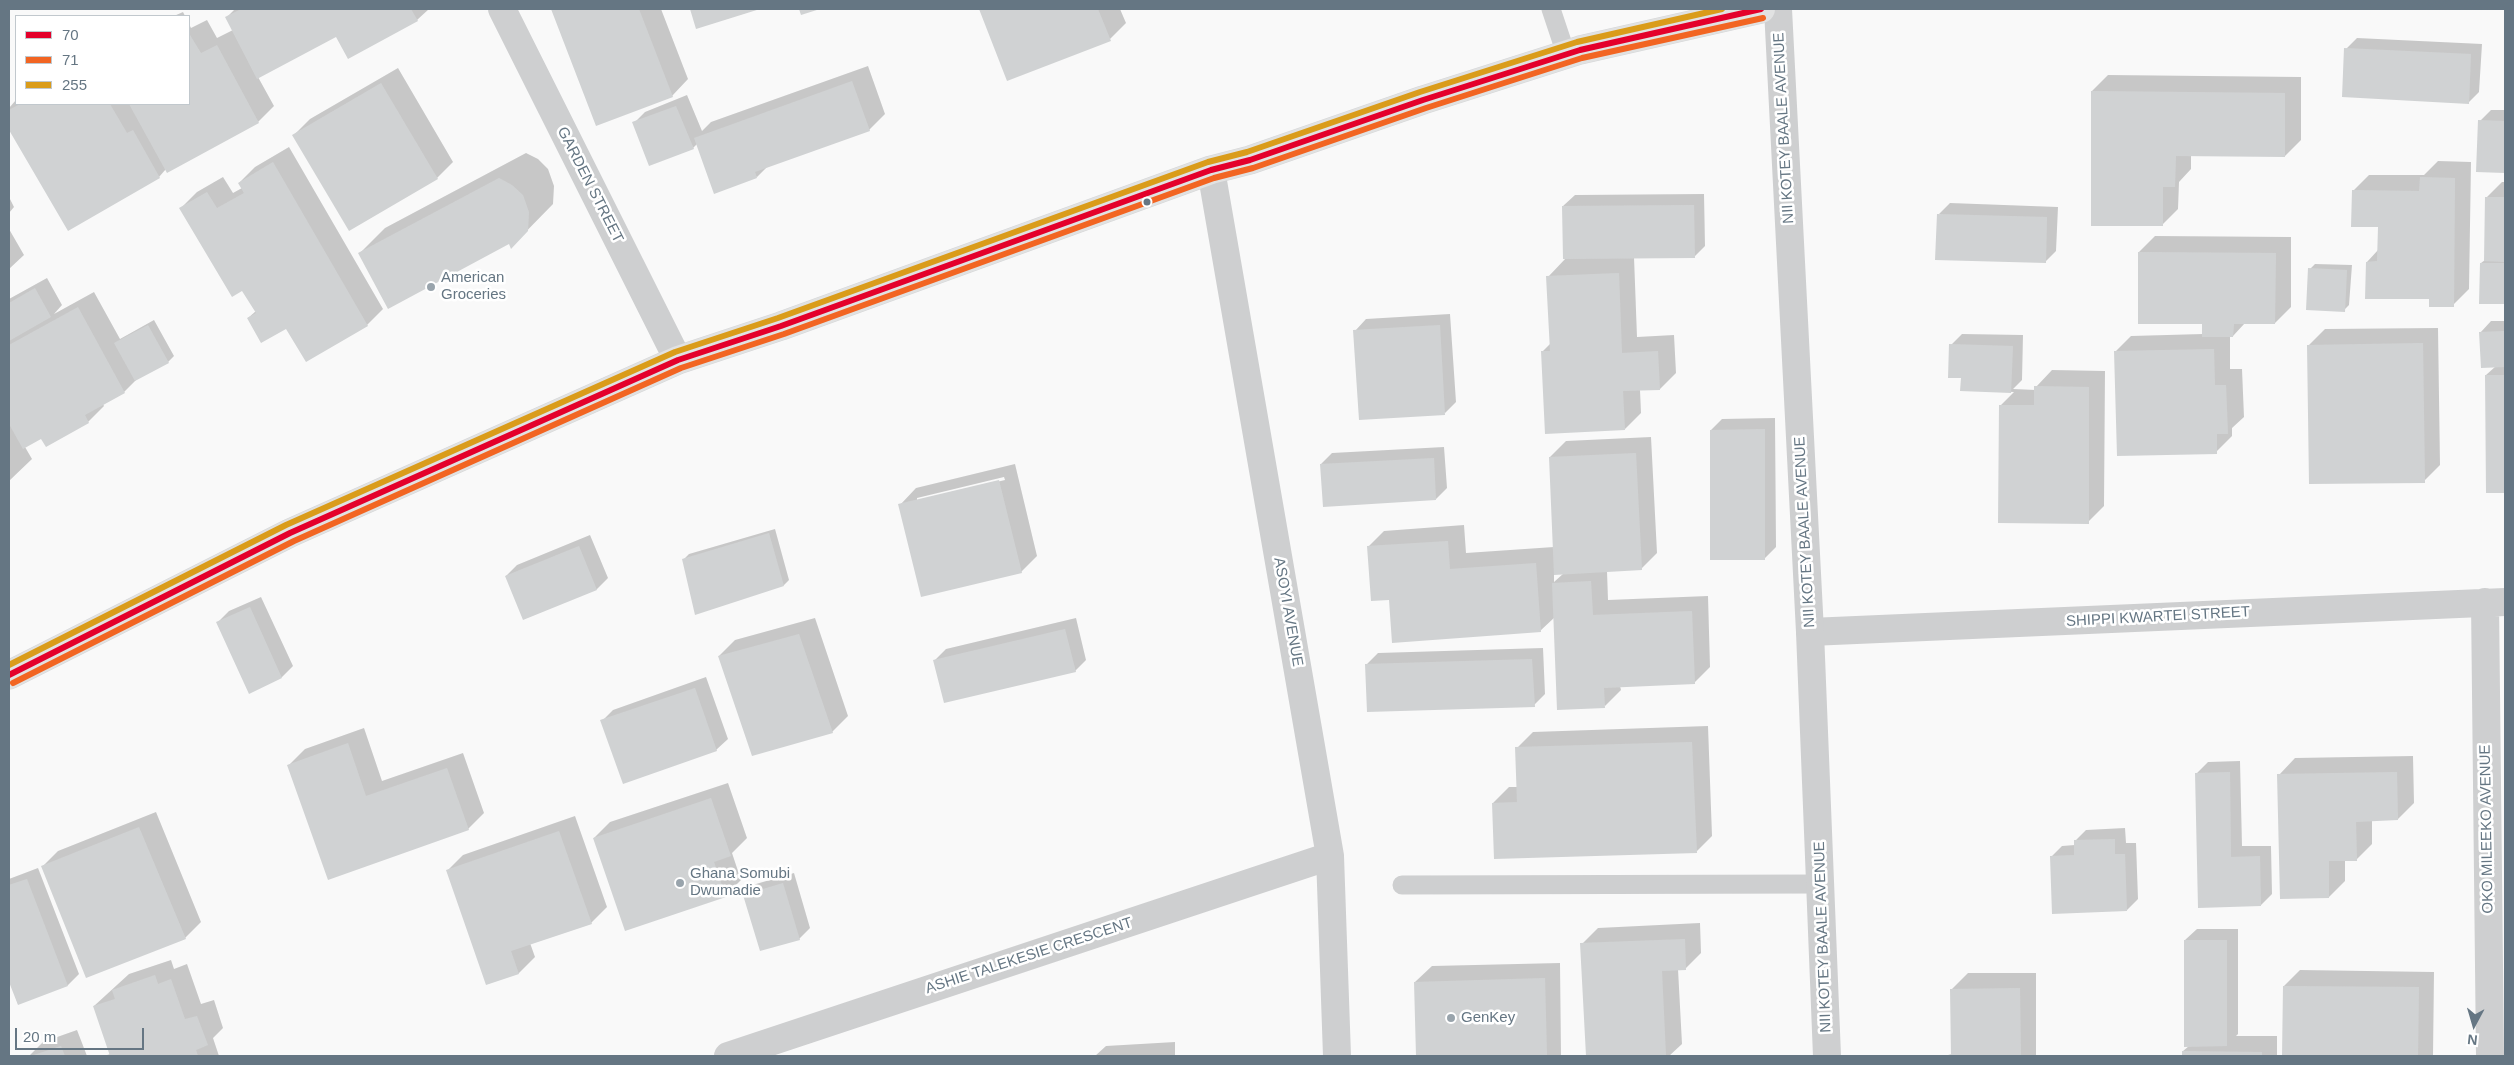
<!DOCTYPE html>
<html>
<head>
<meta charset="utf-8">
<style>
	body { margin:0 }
	#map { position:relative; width:2514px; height:1065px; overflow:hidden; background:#f9f9f9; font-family:Helvetica,sans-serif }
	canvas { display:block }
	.frame { position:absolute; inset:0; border:10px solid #657683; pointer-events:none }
	.legend { position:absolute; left:15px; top:15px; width:175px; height:90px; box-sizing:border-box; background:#fff; border:1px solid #c1c8cd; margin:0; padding:6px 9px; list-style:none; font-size:15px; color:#657683 }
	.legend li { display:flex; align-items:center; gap:10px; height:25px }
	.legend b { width:25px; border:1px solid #c1c8cd }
	.north { position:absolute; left:2449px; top:1000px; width:50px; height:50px; -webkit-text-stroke:4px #fff; paint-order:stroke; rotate:186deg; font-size:14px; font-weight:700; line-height:20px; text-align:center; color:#657683 }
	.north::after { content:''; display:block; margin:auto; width:18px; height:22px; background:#657683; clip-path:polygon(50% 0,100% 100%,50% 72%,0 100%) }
	.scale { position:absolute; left:15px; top:1028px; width:129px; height:22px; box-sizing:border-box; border:2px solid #657683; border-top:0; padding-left:6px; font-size:15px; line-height:18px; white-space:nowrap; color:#657683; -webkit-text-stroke:4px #fff; paint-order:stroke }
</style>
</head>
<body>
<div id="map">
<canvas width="2514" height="1065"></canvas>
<div class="frame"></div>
<ul class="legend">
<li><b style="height:6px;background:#e4002b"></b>70</li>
<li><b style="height:6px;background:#f26522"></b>71</li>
<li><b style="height:6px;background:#da9c1a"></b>255</li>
</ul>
<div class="north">N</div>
<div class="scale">20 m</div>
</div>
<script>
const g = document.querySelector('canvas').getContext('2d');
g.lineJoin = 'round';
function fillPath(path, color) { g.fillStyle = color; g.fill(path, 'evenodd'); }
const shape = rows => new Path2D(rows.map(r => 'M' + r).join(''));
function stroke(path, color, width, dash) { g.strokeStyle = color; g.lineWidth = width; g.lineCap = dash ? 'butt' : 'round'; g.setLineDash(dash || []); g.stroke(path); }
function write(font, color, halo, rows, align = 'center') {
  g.font = font + ' Helvetica,sans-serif'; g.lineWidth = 5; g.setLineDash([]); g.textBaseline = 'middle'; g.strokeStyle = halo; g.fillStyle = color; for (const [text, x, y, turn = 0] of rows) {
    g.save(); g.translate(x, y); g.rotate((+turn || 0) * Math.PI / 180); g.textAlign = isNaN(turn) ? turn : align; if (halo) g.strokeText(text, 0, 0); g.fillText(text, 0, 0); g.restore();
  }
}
fillPath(shape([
	[235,9,429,9,417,20,337,35,258,77,274,106,258,122,166,169,159,177,69,229,9,128,9,108,16,100,16,104,189,104,189,24,191,28,207,20,217,38,233,30,226,18],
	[552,9,661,9,688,79,672,96,596,124],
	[691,9,758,9,697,28],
	[980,9,1120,9,1126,23,1110,39,1008,79],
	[183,12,185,16,174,16],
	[2357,38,2482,44,2479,92,2468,103,2346,49],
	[868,66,885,114,869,130,768,166,757,177,697,144,693,148,634,123,645,112,687,95,702,131,711,122],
	[398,68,453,162,437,178,294,135,310,119],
	[2108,75,2301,77,2301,140,2285,156,2191,155,2191,169,2179,182,2178,209,2162,225,2092,91],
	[2491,110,2505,110,2505,172,2478,171,2480,121],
	[289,147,383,309,367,325,287,327,248,318,256,311,243,289,181,208,197,192,223,177,233,193,242,188,239,183,255,167],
	[526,153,538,159,548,169,554,186,553,204,511,247,509,242,359,254,385,228],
	[2438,161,2471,162,2469,289,2453,305,2430,298,2367,262,2378,250,2379,226,2353,191,2369,175,2424,175],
	[2502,182,2505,182,2505,303,2480,302,2481,263,2485,260,2486,198],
	[1704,194,1705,246,1694,257,1634,257,1637,337,1674,335,1676,373,1660,389,1640,390,1641,413,1625,429,1543,351,1551,343,1548,277,1566,258,1563,206,1575,195],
	[9,197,14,207,9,213],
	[1950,203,2058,207,2056,251,2045,262,1939,214],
	[9,229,24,255,9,269],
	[2155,236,2291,237,2291,307,2275,323,2245,323,2233,336,2230,336,2230,369,2242,369,2244,417,2232,428,2232,436,2216,452,2115,352,2131,336,2203,334,2203,323,2139,252],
	[2315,264,2352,265,2349,305,2344,310,2310,269],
	[47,278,62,305,54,314,94,292,120,339,154,320,174,356,168,362,138,378,124,392,103,404,104,406,88,422,41,437,25,447,32,459,9,481,9,299],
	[1450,314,1456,402,1445,413,1355,331,1366,319],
	[2491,321,2505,321,2505,492,2488,491,2486,375,2496,366,2480,333],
	[2438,328,2440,465,2424,481,2309,345,2325,329],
	[1962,334,2023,335,2022,380,2013,389,2036,390,2036,387,2052,370,2105,371,2104,506,2088,522,2000,406,2014,392,1962,390,1962,377,1951,345],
	[1775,418,1776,547,1765,558,1711,430,1722,419],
	[1651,437,1657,553,1641,569,1607,571,1608,600,1708,596,1710,667,1694,683,1620,686,1621,690,1605,706,1555,617,1540,631,1390,599,1368,547,1384,531,1464,525,1466,553,1554,547,1550,457,1566,441],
	[1554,573,1564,573,1554,582],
	[1444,447,1447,488,1436,499,1321,464,1332,453],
	[1015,464,1037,556,1021,572,900,505,916,488],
	[1004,477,1005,480,917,501,917,498],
	[775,529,789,580,784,585,696,613,684,559,689,554],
	[590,535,608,578,597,589,524,619,506,576,517,565],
	[261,597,293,666,282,677,250,692,217,623,229,611],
	[815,618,848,716,832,732,719,656,735,640],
	[1076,618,1086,660,1075,671,935,660,946,649],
	[1543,648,1545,694,1534,705,1367,664,1378,653],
	[706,677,728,739,716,750,602,721,613,710],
	[1708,726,1712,836,1696,852,1493,803,1509,787,1518,787,1517,748,1533,732],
	[364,728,382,781,463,753,484,813,468,829,329,878,289,765,305,749],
	[2413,756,2414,803,2398,819,2372,820,2372,844,2356,860,2345,860,2345,881,2329,897,2279,775,2295,758],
	[2240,761,2242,846,2271,846,2272,894,2261,905,2200,906,2197,773,2208,762],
	[728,783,747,838,732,853,741,880,725,896,594,838,610,822],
	[156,812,201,922,185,938,42,867,58,851],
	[575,816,607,907,591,923,530,943,535,957,519,973,487,984,447,871,463,855],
	[2125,828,2126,843,2136,843,2138,899,2127,910,2051,857,2062,846,2075,845,2075,841,2086,830],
	[38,868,79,974,68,985,18,1004,9,979,9,879],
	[794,873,810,928,799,939,745,895,756,884],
	[1700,923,1701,953,1685,969,1678,969,1682,1044,1669,1056,1587,1056,1582,944,1598,928],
	[2197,929,2238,929,2238,1034,2236,1036,2277,1036,2277,1056,2183,1056,2183,1051,2189,1046,2185,940],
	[171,960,174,969,187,964,201,1004,214,1000,223,1028,213,1038,219,1056,103,1056,111,1054,94,1006,129,974],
	[1560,963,1561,1056,1417,1056,1415,982,1432,966],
	[2300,970,2434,972,2433,1056,2284,1056,2284,986],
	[1968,973,2036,973,2036,1056,1944,1056,1952,1054,1952,989],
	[77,1030,87,1056,29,1056,43,1042],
	[1175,1042,1175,1056,1095,1056,1106,1046]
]), '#0003');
fillPath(shape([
	[241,9,411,9,418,21,348,59,336,37,257,79,225,17],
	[551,9,639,9,673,97,596,126],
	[690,9,760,9,696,29],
	[799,9,820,9,801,15],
	[979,9,1098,9,1111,41,1007,81],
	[190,35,201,53,217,45,259,123,167,173,129,104,189,104],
	[2344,48,2471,54,2469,104,2342,97],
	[852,81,870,131,755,172,757,178,714,194,694,138],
	[381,83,438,179,349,231,292,135],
	[2091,91,2285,93,2285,157,2176,156,2175,187,2163,187,2163,226,2091,226],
	[20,104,110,104,127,133,133,130,160,178,68,231,9,130,9,110],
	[676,106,694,149,649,166,632,122],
	[2478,120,2505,121,2505,173,2476,172],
	[273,162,368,326,306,362,286,329,261,343,247,318,256,313,242,291,232,297,179,208,207,192,217,208,244,193,238,183],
	[2420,177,2455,178,2454,307,2429,307,2429,299,2365,299,2366,262,2377,261,2378,227,2351,227,2352,190,2419,191],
	[499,178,512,185,523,195,529,212,528,231,511,249,509,244,388,309,358,253],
	[2485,197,2505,197,2505,262,2484,261],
	[1694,205,1695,258,1563,259,1562,206],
	[1937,214,2047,217,2046,263,1935,260],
	[2138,252,2276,253,2275,324,2234,324,2233,337,2202,337,2202,324,2138,324],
	[2480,263,2505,263,2505,304,2479,304],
	[2308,268,2347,270,2345,312,2306,310],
	[1619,273,1622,353,1658,351,1660,390,1623,391,1625,430,1545,434,1541,351,1550,351,1546,276],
	[35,288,51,317,9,341,9,303],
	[78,307,125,393,85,415,89,423,46,447,41,439,23,449,9,424,9,345],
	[148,325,169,363,135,381,114,343],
	[1440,325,1445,415,1359,420,1353,330],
	[2505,331,2505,367,2481,368,2479,332],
	[2423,343,2425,483,2309,484,2307,345],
	[1949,344,2013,346,2011,393,1960,391,1961,378,1948,378],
	[2214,349,2215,385,2226,385,2228,434,2217,434,2217,454,2117,456,2114,351],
	[2485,375,2505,375,2505,493,2486,493],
	[2034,386,2089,387,2089,524,1998,523,1999,405,2034,405],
	[1765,429,1765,560,1710,560,1710,430],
	[1636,453,1642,570,1554,575,1549,457],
	[1434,458,1436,500,1323,507,1320,464],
	[999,480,1022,573,921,597,898,504],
	[769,533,784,586,695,615,682,559],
	[1448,541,1450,569,1536,563,1541,632,1392,643,1389,600,1371,601,1367,546],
	[579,546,597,590,523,620,505,576],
	[1591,581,1593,615,1692,611,1695,684,1604,688,1605,708,1557,710,1552,583],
	[250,607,282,678,249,694,216,622],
	[1065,629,1076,672,944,703,933,660],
	[799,634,833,733,752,756,718,656],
	[1532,659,1535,707,1367,712,1365,664],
	[695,688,717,751,623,784,600,720],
	[1692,742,1697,853,1494,859,1492,803,1517,802,1515,747],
	[348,743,366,796,447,768,469,830,328,880,287,765],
	[2230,772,2231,857,2260,856,2261,906,2198,908,2195,773],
	[2397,772,2398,820,2356,822,2357,861,2329,861,2329,898,2280,899,2277,774],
	[711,798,731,856,714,862,726,897,625,931,593,838],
	[139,827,186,939,86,978,41,866],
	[559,831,592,924,511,951,519,974,486,985,446,870],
	[2115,839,2115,854,2125,854,2127,911,2052,914,2050,856,2074,855,2074,840],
	[27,879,68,986,18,1005,9,982,9,885],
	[783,883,800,940,760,951,743,895],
	[1685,939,1686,970,1662,971,1666,1056,1586,1056,1580,943],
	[2184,940,2227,940,2227,1046,2184,1047],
	[155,975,158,984,171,979,185,1019,197,1016,208,1045,196,1050,198,1056,110,1056,93,1006,115,999,112,990],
	[1545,978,1547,1056,1416,1056,1414,982],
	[2283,986,2419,987,2418,1056,2282,1056],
	[2020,988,2021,1056,1951,1056,1950,989],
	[61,1046,65,1056,31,1056],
	[2182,1051,2262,1052,2262,1056,2182,1056]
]), '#d0d2d3');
const secondary = shape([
	[9,675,290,533,678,360,781,326,1211,170,1250,160,1423,100,1580,50,1761,9]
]);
stroke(secondary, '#d5d6d7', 29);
stroke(shape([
	[1551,9,1566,54],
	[1402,885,1820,884]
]), '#cecfd0', 19);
stroke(shape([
	[502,9,678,360],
	[1211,170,1330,856,1337,1056],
	[2485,602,2490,1056],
	[1810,632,2505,602],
	[728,1056,1330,856]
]), '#cecfd0', 28);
stroke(shape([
	[1778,9,1810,632,1827,1056]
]), '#cecfd0', 28);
stroke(secondary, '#e1e2e2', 28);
stroke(shape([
	[9,675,290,533,678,360,781,326,1211,170,1250,160,1423,100,1580,50,1761,9]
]), '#e4002b', 6);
stroke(shape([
	[13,683,294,541,681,368,784,334,1214,178,1253,168,1426,108,1582,58,1763,18]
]), '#f26522', 6);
stroke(shape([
	[9,665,286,525,675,352,778,318,1208,162,1247,152,1420,92,1577,42,1722,9]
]), '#da9c1a', 6);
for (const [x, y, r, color] of [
	[1147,202,4.5,"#657683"],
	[431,287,5,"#99a4ac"],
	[680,883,5,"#99a4ac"],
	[1451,1018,5,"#99a4ac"]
]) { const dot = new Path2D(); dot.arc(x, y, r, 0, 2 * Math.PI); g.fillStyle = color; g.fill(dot); stroke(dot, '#fff', 2); }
write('15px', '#657683', '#fff', [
	["NII KOTEY BAALE AVENUE",1784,128,-93],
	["GARDEN STREET",590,185,63],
	["NII KOTEY BAALE AVENUE",1805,532,-93],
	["ASOYI AVENUE",1288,612,80],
	["SHIPPI KWARTEI STREET",2158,617,-3],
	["OKO MILEEKO AVENUE",2487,829,-91],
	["NII KOTEY BAALE AVENUE",1823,937,-92],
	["ASHIE TALEKESIE CRESCENT",1029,956,-18]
]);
write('15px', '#657683', '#fff', [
	["American",441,278],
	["Groceries",441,295],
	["Ghana Somubi",690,874],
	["Dwumadie",690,891],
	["GenKey",1461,1018]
], 'left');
</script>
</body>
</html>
